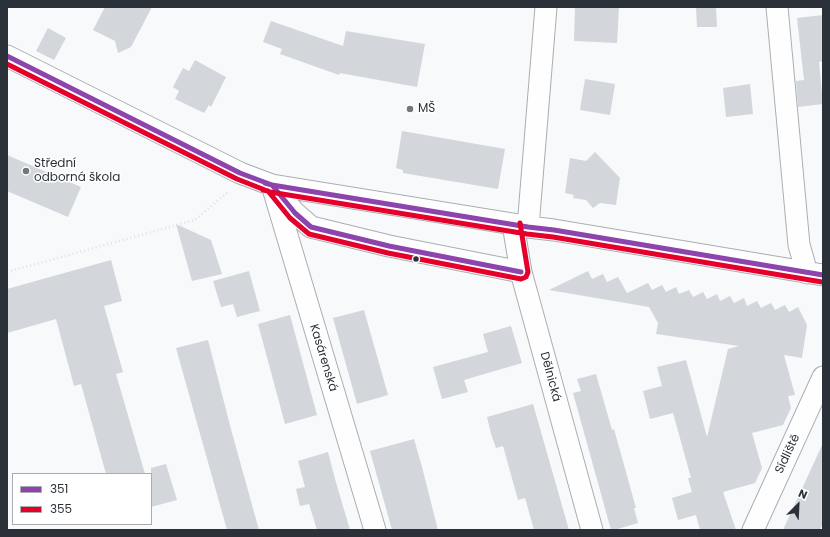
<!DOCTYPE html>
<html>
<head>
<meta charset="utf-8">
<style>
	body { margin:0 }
	#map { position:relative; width:830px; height:537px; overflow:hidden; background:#f7f9fb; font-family:Poppins,sans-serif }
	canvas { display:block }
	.frame { position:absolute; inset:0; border:8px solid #2b3139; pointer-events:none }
	.legend { position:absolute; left:12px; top:473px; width:140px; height:52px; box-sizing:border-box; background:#fff; border:1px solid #aaadb0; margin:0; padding:5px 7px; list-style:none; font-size:12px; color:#2b3139 }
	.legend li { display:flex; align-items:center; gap:8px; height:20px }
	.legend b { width:20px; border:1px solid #aaadb0 }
	.north { position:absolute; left:778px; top:485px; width:40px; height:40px; -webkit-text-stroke:3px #fff; paint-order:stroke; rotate:24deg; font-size:11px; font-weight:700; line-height:16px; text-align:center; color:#2b3139 }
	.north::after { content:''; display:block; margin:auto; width:14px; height:18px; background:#2b3139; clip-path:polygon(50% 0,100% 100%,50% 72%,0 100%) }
</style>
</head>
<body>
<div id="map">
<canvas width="830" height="537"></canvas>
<div class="frame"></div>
<ul class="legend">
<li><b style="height:5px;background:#8e44ad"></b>351</li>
<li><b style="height:5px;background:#e4002b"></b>355</li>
</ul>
<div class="north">N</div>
</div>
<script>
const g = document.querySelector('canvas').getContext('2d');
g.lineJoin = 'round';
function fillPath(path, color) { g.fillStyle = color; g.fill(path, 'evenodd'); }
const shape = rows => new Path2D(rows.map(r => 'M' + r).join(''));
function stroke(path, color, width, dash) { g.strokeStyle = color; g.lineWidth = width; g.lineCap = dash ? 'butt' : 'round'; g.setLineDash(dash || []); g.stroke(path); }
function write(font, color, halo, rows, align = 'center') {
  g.font = font + ' Poppins,sans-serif'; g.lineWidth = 3; g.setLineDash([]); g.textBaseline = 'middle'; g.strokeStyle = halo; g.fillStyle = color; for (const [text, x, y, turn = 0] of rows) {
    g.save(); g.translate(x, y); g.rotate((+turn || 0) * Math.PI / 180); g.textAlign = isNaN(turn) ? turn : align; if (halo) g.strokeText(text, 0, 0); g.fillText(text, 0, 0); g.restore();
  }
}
fillPath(shape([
	[105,7,152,7,131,47,118,53,115,41,93,30],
	[575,7,619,7,617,43,574,41],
	[696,7,716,7,717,27,697,27],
	[823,15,823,61,819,62,823,104,798,107,796,81,804,80,797,18],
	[271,21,343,46,346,31,425,44,417,87,340,73,339,75,280,54,282,49,263,42],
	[48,28,66,38,54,60,36,51],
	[195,60,226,77,211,107,209,105,204,113,175,99,179,91,173,87,183,68,189,71],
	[585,79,615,84,610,115,580,110],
	[750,84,753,114,726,117,723,88],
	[402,131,505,149,498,189,403,173,403,170,396,168],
	[595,152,620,178,616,205,600,203,593,208,586,200,573,198,574,195,565,193,570,158,586,161],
	[7,155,81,187,68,217,7,191],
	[176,224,211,240,222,274,192,281],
	[111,260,122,301,104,306,123,372,116,374,145,474,106,474,81,384,74,386,56,319,7,333,7,289],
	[249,271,260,311,237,317,233,304,221,307,213,281],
	[588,271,592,279,603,274,607,282,618,277,627,293,648,283,652,290,662,285,666,292,676,287,679,294,689,290,693,297,703,292,707,299,717,294,720,301,730,296,734,303,744,298,747,306,757,301,761,308,771,303,775,310,785,305,789,312,798,307,807,325,802,358,784,355,795,395,788,396,791,408,783,425,752,433,762,468,755,483,723,492,736,530,700,530,696,515,678,520,672,498,692,492,688,478,691,478,673,413,650,419,643,391,662,386,657,367,686,360,707,437,728,349,739,346,656,334,658,323,649,307,549,290],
	[364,310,388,395,357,404,333,318],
	[290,315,317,415,285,424,258,324],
	[511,326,522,363,464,380,468,392,442,399,433,367,488,352,483,334],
	[208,340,232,433,259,530,227,530,176,348],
	[596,374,612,430,614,429,636,508,634,508,638,523,614,530,611,530,573,393,581,391,577,379],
	[533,404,569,530,534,530,525,498,518,500,503,446,496,448,491,434,487,417],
	[414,439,422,467,438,530,392,530,370,451],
	[823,443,823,523,820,530,783,530],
	[328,452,335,479,350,530,317,530,309,504,300,506,296,489,305,487,298,461],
	[166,464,177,500,151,507,151,468]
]), '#d3d6db');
const street = shape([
	[777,7,799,245,807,273],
	[7,56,240,173,272,185,513,224,528,227,554,230,823,275],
	[272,185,375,530],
	[277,192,295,213,311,227,389,246,521,272],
	[513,224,521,272,592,530],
	[528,227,546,7],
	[753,530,823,377]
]);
stroke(street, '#aaaeb2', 23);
stroke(shape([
	[7,272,195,220,229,191]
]), '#dee0e1', 2.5, [1, 3]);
stroke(street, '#fefefe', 21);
stroke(shape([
	[7,56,240,173,272,185,528,227,554,230,823,275],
	[265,183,272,185,295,213,311,227,389,246,521,272]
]), '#8e44ad', 5);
stroke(shape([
	[7,64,237,179,270,192,527,234,553,237,822,282],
	[263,190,268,191,290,218,309,234,388,253,521,279,526,277,528,272,520,223]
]), '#e4002b', 5);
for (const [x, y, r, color] of [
	[410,109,4,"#72777d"],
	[26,171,4,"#72777d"],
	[416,259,3.5,"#2b3139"]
]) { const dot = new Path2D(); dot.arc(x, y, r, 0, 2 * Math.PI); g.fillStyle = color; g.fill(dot); stroke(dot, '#fff', 1.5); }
write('12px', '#2b3139', '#fff', [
	["MŠ",418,109],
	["Střední",34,164],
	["odborná škola",34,178]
], 'left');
write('12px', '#2b3139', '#fff', [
	["Kasárenská",323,358,73],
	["Dělnická",550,377,75],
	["Sídliště",788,454,-65]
]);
</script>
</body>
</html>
